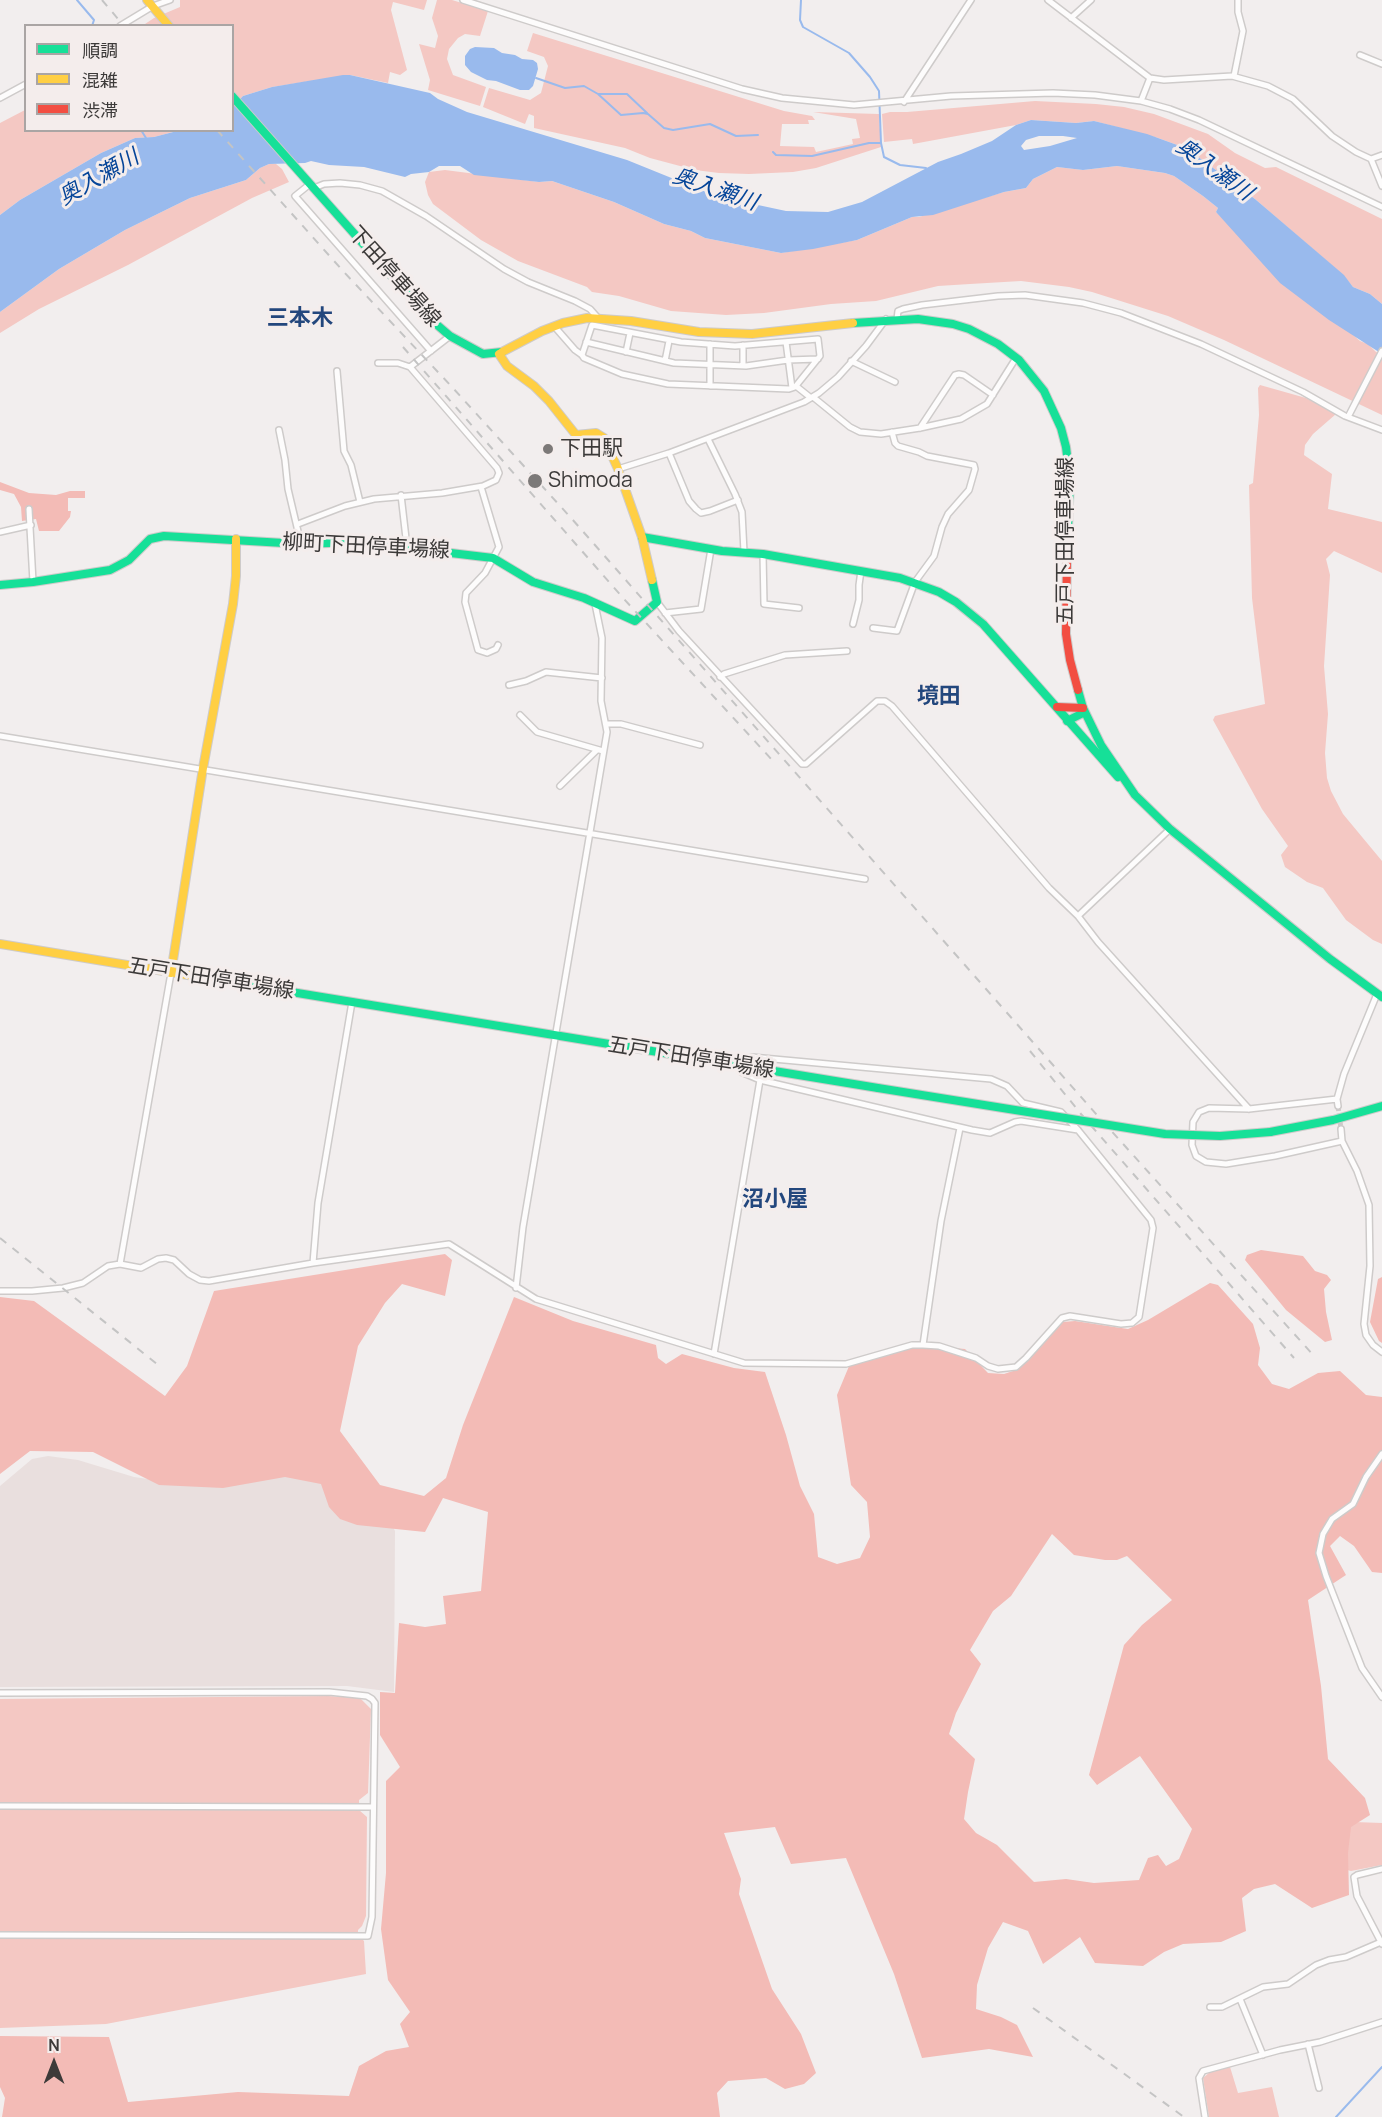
<!DOCTYPE html>
<html>
<head>
<meta charset="utf-8">
<style>
	body { margin:0 }
	#map { position:relative; width:1382px; height:2117px; overflow:hidden; background:#f2eeee; font-family:Manrope,"Noto Sans JP",sans-serif }
	canvas { display:block }
	.legend { position:absolute; left:24px; top:24px; width:210px; height:108px; box-sizing:border-box; background:#f4edec; border:2px solid #aaa5a4; margin:0; padding:8px 10px; list-style:none; font-size:18px; color:#3c3a39 }
	.legend li { display:flex; align-items:center; gap:12px; height:30px }
	.legend b { width:30px; border:2px solid #aaa5a4 }
	.north { position:absolute; left:24px; top:2033px; width:60px; height:60px; -webkit-text-stroke:4px #f4edec; paint-order:stroke; rotate:0deg; font-size:16px; font-weight:700; line-height:24px; text-align:center; color:#3c3a39 }
	.north::after { content:''; display:block; margin:auto; width:21px; height:27px; background:#3c3a39; clip-path:polygon(50% 0,100% 100%,50% 72%,0 100%) }
</style>
</head>
<body>
<div id="map">
<canvas width="1382" height="2117"></canvas>
<ul class="legend">
<li><b style="height:8px;background:#16e098"></b>順調</li>
<li><b style="height:8px;background:#ffcf43"></b>混雑</li>
<li><b style="height:8px;background:#f24e42"></b>渋滞</li>
</ul>
<div class="north">N</div>
</div>
<script>
const g = document.querySelector('canvas').getContext('2d');
g.lineJoin = 'round';
function fillPath(path, color) { g.fillStyle = color; g.fill(path, 'evenodd'); }
const shape = rows => new Path2D(rows.map(r => 'M' + r).join(''));
function stroke(path, color, width, dash) { g.strokeStyle = color; g.lineWidth = width; g.lineCap = dash ? 'butt' : 'round'; g.setLineDash(dash || []); g.stroke(path); }
function write(font, color, halo, rows, align = 'center') {
  g.font = font + ' Manrope,"Noto Sans JP",sans-serif'; g.lineWidth = 6; g.setLineDash([]); g.textBaseline = 'middle'; g.strokeStyle = halo; g.fillStyle = color; for (const [text, x, y, turn = 0] of rows) {
    g.save(); g.translate(x, y); g.rotate((+turn || 0) * Math.PI / 180); g.textAlign = isNaN(turn) ? turn : align; if (halo) g.strokeText(text, 0, 0); g.fillText(text, 0, 0); g.restore();
  }
}
fillPath(shape([
	[48,1456,78,1460,134,1477,162,1481,301,1463,386,1513,395,1531,394,1692,347,1686,0,1687,0,1486,32,1459]
]), '#e9dfde');
fillPath(shape([
	[180,0,427,0,424,10,393,2,391,10,407,70,400,75,390,72,388,83,350,75,272,87,243,96,233,106,232,26,145,24,154,18,180,7],
	[437,0,452,0,488,11,480,36,465,34,458,38,449,49,447,59,453,75,486,87,480,106,428,90,430,80,419,44,435,48,438,36,432,18],
	[533,33,784,111,812,116,815,120,808,120,809,124,782,124,780,146,814,147,816,152,853,144,852,139,860,138,856,119,813,112,879,114,881,147,816,168,793,172,749,174,719,173,695,170,650,158,625,148,534,128,534,116,529,114,525,124,483,107,489,88,530,100,541,93,548,66,544,57,527,51],
	[1035,101,1096,104,1124,107,1154,114,1208,134,1235,153,1265,168,1276,167,1382,219,1382,304,1370,294,1353,287,1343,275,1255,199,1197,156,1180,146,1158,138,1094,121,1076,123,1031,120,1016,125,913,144,912,139,884,142,882,114,890,112,907,112],
	[25,110,26,130,177,131,154,137,135,138,101,153,20,200,0,215,0,123],
	[269,164,276,164,282,169,289,182,252,198,128,265,39,309,0,333,0,312,59,269,125,230,190,198,246,180,260,168],
	[1117,166,1165,173,1174,176,1203,196,1218,208,1216,212,1360,341,1368,344,1376,352,1382,354,1382,415,1224,340,1168,316,1092,292,1069,287,1021,281,970,284,938,286,876,301,831,304,764,313,726,315,671,311,619,296,592,292,587,287,518,261,481,240,433,204,428,195,425,182,429,172,445,170,539,182,552,181,614,202,664,224,691,231,705,238,781,253,857,240,912,217,919,217,1004,192,1026,188,1033,179,1057,167,1083,170],
	[1260,385,1306,398,1336,414,1313,434,1305,445,1304,455,1332,474,1328,509,1382,522,1382,573,1334,551,1326,559,1330,575,1324,666,1328,714,1325,753,1327,778,1331,791,1343,814,1382,861,1382,944,1373,940,1346,920,1323,888,1307,882,1285,867,1281,855,1288,846,1262,809,1213,720,1215,716,1265,704,1252,598,1249,485,1253,483,1259,415,1258,388],
	[328,1696,360,1698,371,1709,368,1793,359,1800,359,1810,367,1817,366,1916,362,1926,358,1930,358,1935,364,1941,366,1974,106,2024,0,2028,0,1699],
	[1354,1822,1382,1823,1382,1865,1351,1871,1347,1870,1349,1826],
	[1230,2067,1238,2093,1272,2087,1279,2117,1209,2117,1203,2078,1210,2072]
]), '#f4c8c3');
fillPath(shape([
	[0,482,29,493,56,495,70,491,85,491,85,498,68,498,68,511,71,511,70,517,59,531,39,531,36,519,22,521,21,507,14,494,0,490],
	[1261,1250,1303,1256,1315,1271,1327,1275,1331,1280,1324,1289,1326,1312,1332,1340,1325,1342,1286,1310,1245,1260,1247,1255],
	[445,1254,452,1260,445,1296,402,1284,385,1303,358,1346,340,1431,380,1485,424,1496,446,1478,463,1425,514,1297,573,1321,656,1345,658,1358,666,1364,682,1354,734,1368,765,1372,786,1435,800,1486,814,1514,818,1557,837,1564,860,1558,870,1537,867,1502,851,1485,837,1395,852,1359,921,1345,965,1349,988,1373,1004,1374,1019,1369,1063,1322,1075,1321,1128,1329,1148,1320,1210,1283,1218,1285,1253,1324,1260,1348,1258,1365,1272,1384,1289,1389,1318,1373,1340,1371,1366,1395,1382,1397,1382,1573,1372,1572,1354,1546,1340,1536,1330,1546,1346,1575,1308,1600,1321,1686,1328,1759,1365,1798,1370,1815,1351,1827,1348,1853,1349,1895,1312,1908,1275,1884,1254,1889,1242,1898,1246,1931,1221,1942,1183,1944,1164,1952,1143,1966,1095,1963,1080,1937,1043,1964,1028,1931,1003,1922,988,1948,977,1985,976,2009,1001,2017,1017,2025,1033,2057,989,2049,922,2058,894,1974,846,1858,791,1864,775,1827,724,1833,741,1879,739,1894,772,1989,801,2034,816,2073,804,2084,785,2089,766,2078,728,2081,717,2093,720,2117,2,2117,5,2098,0,2087,0,2036,109,2037,128,2102,238,2092,349,2096,359,2066,386,2051,409,2047,400,2024,410,2012,388,1980,381,1929,386,1873,386,1781,400,1767,380,1735,380,1692,395,1693,399,1623,425,1627,446,1624,443,1596,481,1591,488,1512,443,1498,425,1532,357,1525,340,1519,329,1507,321,1484,285,1477,223,1488,159,1485,93,1452,30,1451,0,1474,0,1297,34,1301,165,1396,187,1366,214,1291],
	[1052,1534,1074,1555,1105,1560,1117,1560,1127,1556,1172,1600,1142,1625,1124,1645,1089,1775,1097,1785,1140,1756,1192,1829,1179,1859,1166,1866,1158,1855,1148,1858,1139,1880,1094,1883,1066,1879,1034,1882,997,1845,976,1833,964,1819,968,1792,975,1759,949,1734,956,1713,981,1664,970,1650,993,1611,1011,1596],
	[1382,1277,1382,1343,1379,1341,1370,1322,1378,1279]
]), '#f3bbb6');
fillPath(shape([
	[475,47,494,48,502,53,515,55,522,59,533,60,537,63,538,69,533,86,529,90,520,90,496,81,487,80,471,72,465,65,465,56,470,49],
	[343,75,350,75,430,93,438,99,467,112,627,160,716,196,786,211,828,212,862,202,938,162,961,154,992,141,1016,125,1031,120,1076,123,1094,121,1147,134,1180,146,1197,156,1255,199,1344,275,1353,287,1370,294,1382,304,1382,354,1329,320,1280,283,1216,212,1218,208,1203,196,1174,176,1165,173,1117,166,1083,170,1057,167,1033,179,1026,188,1004,192,933,215,912,217,857,240,813,249,781,253,705,238,691,231,664,224,614,202,552,181,539,182,474,175,460,166,439,166,429,172,411,174,405,177,364,167,329,165,311,161,305,163,269,164,260,168,246,180,190,198,125,230,59,269,0,312,0,215,20,200,101,153,135,138,154,137,177,131,232,130,233,106,243,96,272,87],
	[1039,136,1063,136,1077,138,1050,146,1024,150,1021,146,1026,140]
]), '#99baed');
stroke(shape([
	[77,0,94,20,92,26],
	[801,0,800,20,803,27,849,53,870,77,879,91,881,143,884,157,900,165,926,168],
	[536,78,565,88,584,86,598,94,621,115,643,113,648,114,664,128,673,130,710,124,736,136,758,135],
	[598,94,627,94,647,113],
	[141,130,146,138],
	[773,152,776,155,812,156,869,143,881,143],
	[1336,2117,1382,2067]
]), '#99baed', 2);
stroke(shape([
	[1338,1106,1341,1129]
]), '#cecaca', 5, [5, 2.5]);
const street = shape([
	[463,0,742,89,782,98,854,105,951,96,1053,93,1095,95,1141,101,1170,109,1199,120,1382,207],
	[1048,0,1150,78,1164,80,1232,76,1268,86,1293,99,1332,136,1356,152,1371,159,1382,155],
	[1071,18,1091,0],
	[120,26,153,6,170,0],
	[1360,55,1382,64],
	[1234,76,1243,31,1238,12,1238,0],
	[0,98,26,84],
	[1141,101,1150,78],
	[904,102,971,0],
	[1371,159,1382,186],
	[310,184,295,196,431,351],
	[314,188,324,184,340,183,360,185,382,191,426,216,504,269,528,282,575,301,590,309,598,318],
	[897,319,898,311,903,309,922,305,998,296,1025,295,1083,303,1121,313,1201,344,1303,392,1345,416,1382,430],
	[554,326,575,350,582,355,584,358,622,374,668,384,789,389,795,387,820,356,818,339,735,346,681,342,592,325,582,355],
	[586,342,674,363,746,366,788,360,818,359],
	[786,342,792,388],
	[743,345,743,366],
	[626,352,630,333],
	[665,361,669,341],
	[851,361,895,382],
	[410,367,450,336],
	[337,371,344,451,351,465,360,502],
	[710,386,710,344],
	[796,386,811,398],
	[813,397,850,427,860,432,881,434,920,428,961,419,987,404,1016,358],
	[1348,417,1382,351],
	[920,428,955,375,959,374,964,375,993,395],
	[279,430,285,460,288,489,301,544],
	[708,439,735,494,742,512,744,552],
	[669,453,689,501,696,509,701,513,710,511,738,500],
	[618,469,669,453,804,402,819,393,838,377,866,346,886,319],
	[481,487,499,547,485,573,466,593,465,602,478,650,487,653,496,649,498,645],
	[401,495,407,547],
	[29,509,33,582],
	[298,524,345,506,374,499,442,493,483,486,496,480,499,473,497,468,410,367,398,363,378,363],
	[0,532,31,525],
	[763,554,764,604,799,608],
	[657,602,679,631,802,764,806,764,877,701,885,701,892,706,1049,888,1078,916,1098,942,1249,1109],
	[665,613,701,609,711,549],
	[853,624,859,600,859,585,861,571],
	[873,628,897,631,915,582,934,556,942,527,948,514,969,490,975,469,974,465,927,456,919,452,898,446,895,443,892,432],
	[720,677,724,674,785,655,847,651],
	[509,685,526,681,546,672,602,678],
	[520,715,537,732,603,751],
	[606,724,621,724,700,745],
	[0,736,865,879],
	[560,786,597,750],
	[1078,916,1170,829],
	[1337,1099,1249,1109,1209,1108,1199,1112,1193,1122,1192,1145,1196,1156,1206,1162,1226,1164,1275,1156,1342,1141],
	[1338,1106,1337,1099,1344,1074,1377,994],
	[1341,1129,1342,1141,1357,1171,1369,1205,1370,1266,1364,1324,1366,1335,1373,1345,1382,1352],
	[313,1263,318,1203,352,1002],
	[120,1264,171,973],
	[516,1288,523,1227,607,732,601,701,602,638,595,604],
	[0,1291,32,1291,63,1288,83,1283,108,1266,120,1264,141,1268,158,1259,166,1258,174,1260,189,1274,200,1280,209,1281,313,1263,449,1244,536,1299,744,1363,846,1364,912,1345,923,1345,939,1346,976,1358,988,1366,998,1369,1016,1367,1026,1358,1062,1318,1070,1316,1121,1324,1132,1323,1139,1317,1153,1228,1151,1220,1078,1130,1061,1112,1023,1103,1007,1086,991,1079,752,1057,744,1058,741,1060,741,1072,760,1080,972,1130,990,1133,1015,1122,1021,1121,1078,1130],
	[923,1345,941,1221,960,1128],
	[714,1354,760,1080],
	[1382,1454,1366,1477,1353,1504,1332,1519,1323,1534,1319,1553,1326,1576,1362,1668,1382,1697],
	[0,1693,329,1692,367,1696,372,1699,375,1703,372,1917,368,1936,0,1935],
	[0,1806,372,1807],
	[1382,1869,1357,1875,1354,1877,1357,1896,1382,1944],
	[1240,1999,1263,2055],
	[1210,2007,1222,2007,1263,1987,1288,1984,1316,1965,1329,1960,1346,1957,1381,1942],
	[1308,2044,1319,2088],
	[1205,2117,1199,2078,1203,2071,1280,2050,1320,2042,1382,2022]
]);
const fast = shape([
	[232,96,429,318,450,336,483,354,502,352],
	[853,323,918,319,953,324,969,329,998,344,1019,360,1044,391,1061,428,1066,447,1070,479,1067,553],
	[642,537,722,551,763,554,900,578,939,592,956,602,983,624,1118,777],
	[0,585,33,582,110,570,129,560,150,539,164,536,301,544,358,542,493,558,533,582,584,598,635,621,657,602,652,580],
	[1078,690,1083,708,1101,745,1135,795,1170,829,1330,959,1382,997],
	[1067,721,1085,712],
	[224,981,878,1088],
	[1270,1132,1333,1120,1382,1106]
]);
const slow = shape([
	[147,0,169,26],
	[502,352,542,331,563,323,587,318,631,321,699,332,752,334,853,323],
	[499,354,507,366,534,386,549,401,576,435,596,433,604,438,618,469,642,537,652,580],
	[0,944,224,981],
	[171,973,203,768,233,604,236,576,236,539]
]);
const jam = shape([
	[1067,553,1066,634,1070,660,1078,690],
	[1057,707,1083,708]
]);
stroke(street, '#cecbca', 8);
stroke(fast, '#cecbca', 10);
stroke(slow, '#cecbca', 10);
stroke(jam, '#cecbca', 10);
stroke(street, '#fdfcfc', 5);
stroke(fast, '#16e098', 8);
stroke(slow, '#ffcf43', 8);
stroke(jam, '#f24e42', 8);
stroke(shape([
	[102,0,124,26],
	[217,130,343,271,452,387,572,519,1097,1115,1315,1357],
	[403,347,624,599,773,761],
	[1030,1051,1081,1114,1294,1358],
	[0,1238,157,1364],
	[1033,2008,1184,2117]
]), '#c4c4c4', 2, [8, 8]);
const fastBridge = shape([
	[878,1088,1165,1134,1220,1136,1270,1132]
]);
stroke(fastBridge, '#cecbca', 10, []);
stroke(fastBridge, '#16e098', 8);
for (const [x, y, r, color] of [
	[548,449,6,"#7c7978"],
	[535,481,8,"#7c7978"]
]) { const dot = new Path2D(); dot.arc(x, y, r, 0, 2 * Math.PI); g.fillStyle = color; g.fill(dot); stroke(dot, '#f4edec', 2); }
write('21px', '#3c3a39', '#f4edec', [
	["下田停車場線",394,277,48],
	["五戸下田停車場線",1066,541,-90],
	["柳町下田停車場線",366,547,3],
	["五戸下田停車場線",211,979,9],
	["五戸下田停車場線",691,1058,9]
]);
write('21px', '#3c3a39', '#f4edec', [
	["下田駅",560,449],
	["Shimoda",548,481]
], 'left');
write('italic 22px', '#054599', '#f4edec', [
	["奥入瀬川",1214,170,36],
	["奥入瀬川",99,178,-30],
	["奥入瀬川",715,190,19]
]);
write('bold 22px', '#23477d', '#f4edec', [
	["三本木",300,319],
	["境田",939,697],
	["沼小屋",775,1200]
]);
</script>
</body>
</html>
